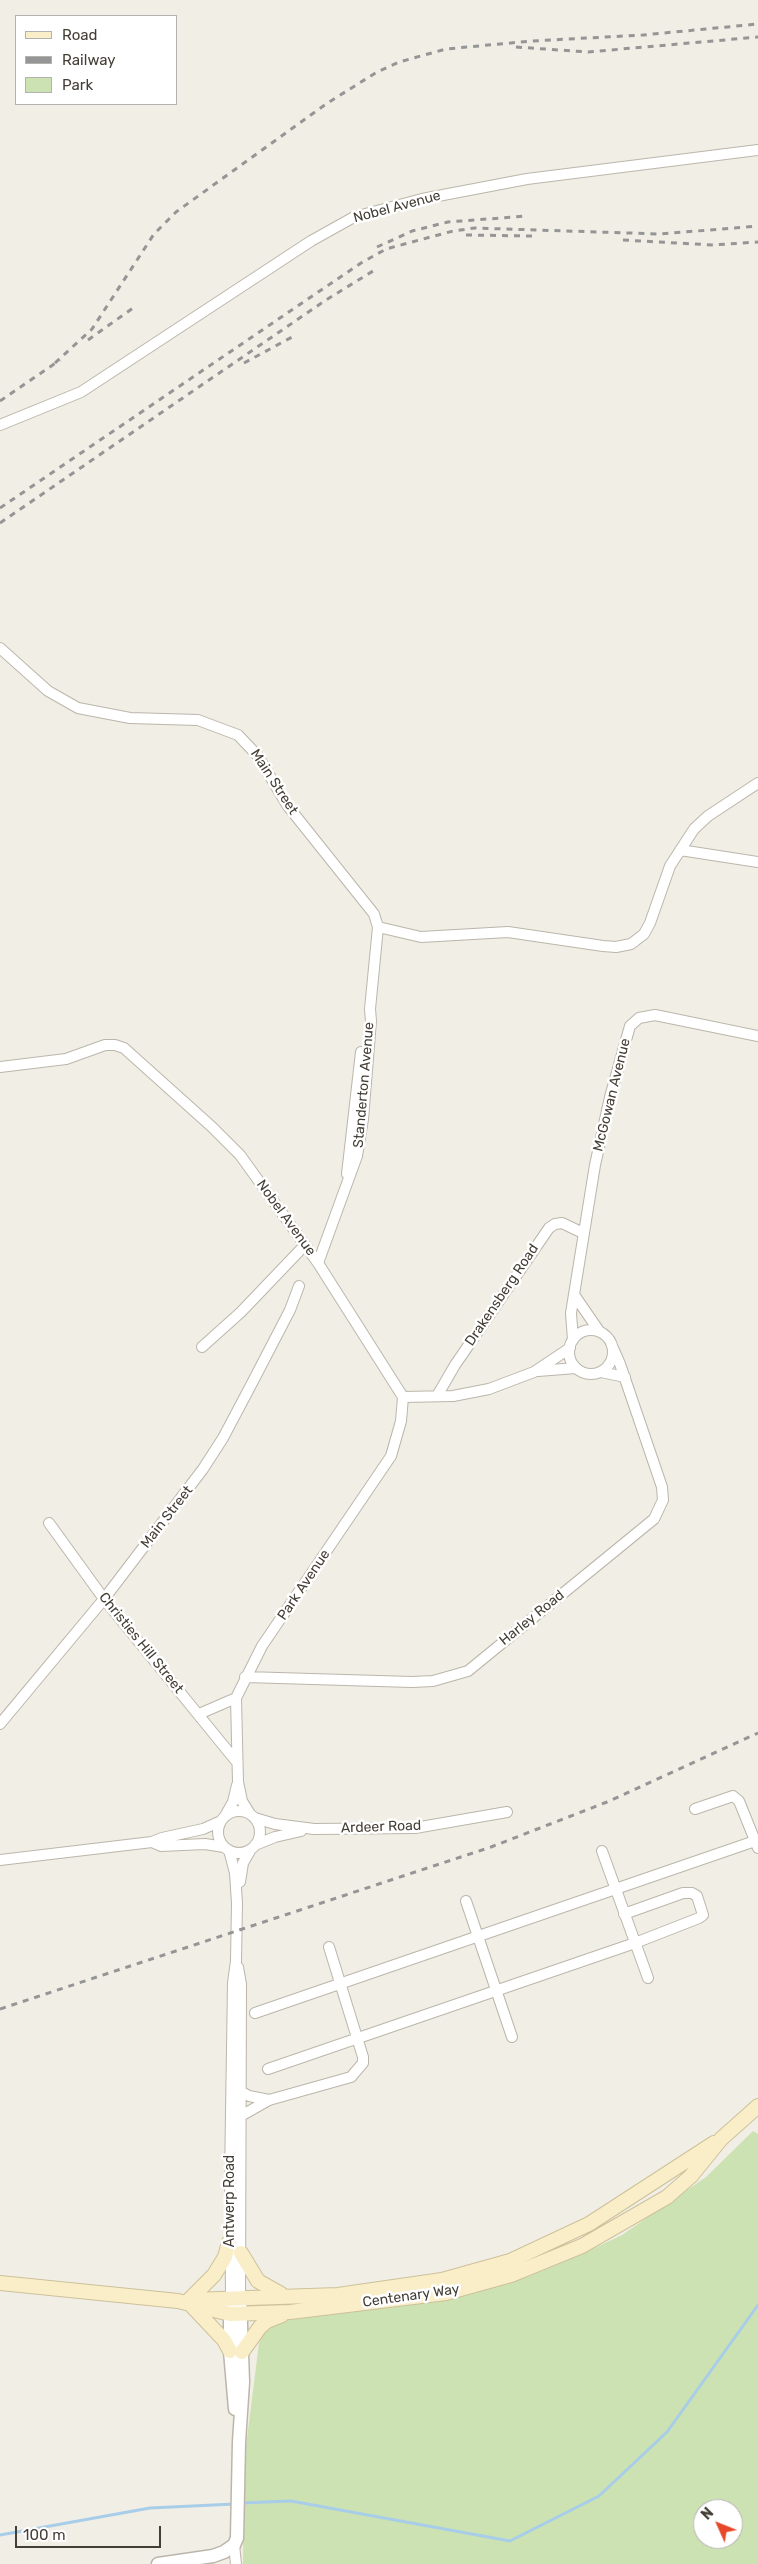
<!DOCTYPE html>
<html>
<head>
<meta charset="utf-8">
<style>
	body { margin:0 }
	#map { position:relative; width:758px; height:2564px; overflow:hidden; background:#f1eee6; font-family:Rubik,sans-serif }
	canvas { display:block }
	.legend { position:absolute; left:15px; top:15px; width:162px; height:90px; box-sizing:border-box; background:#fff; border:1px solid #b4b2af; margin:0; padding:6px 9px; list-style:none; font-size:15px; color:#443f36 }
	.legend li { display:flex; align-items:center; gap:10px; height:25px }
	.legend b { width:25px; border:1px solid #b4b2af }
	.north { position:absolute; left:693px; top:2499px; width:50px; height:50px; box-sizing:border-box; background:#fff; border:1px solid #b4b2af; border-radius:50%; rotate:314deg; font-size:14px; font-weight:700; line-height:20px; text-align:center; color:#443f36 }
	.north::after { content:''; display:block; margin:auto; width:18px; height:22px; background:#e64829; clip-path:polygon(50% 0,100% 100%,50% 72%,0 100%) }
	.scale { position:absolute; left:15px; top:2526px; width:146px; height:22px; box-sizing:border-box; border:2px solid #443f36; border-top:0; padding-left:6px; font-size:15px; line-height:18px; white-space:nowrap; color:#443f36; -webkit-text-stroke:4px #fff; paint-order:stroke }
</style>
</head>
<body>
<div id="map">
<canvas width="758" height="2564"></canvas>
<ul class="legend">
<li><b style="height:6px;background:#f9eec8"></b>Road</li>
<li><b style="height:6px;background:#959595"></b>Railway</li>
<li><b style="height:14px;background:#cce2b3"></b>Park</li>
</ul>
<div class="north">N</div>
<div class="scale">100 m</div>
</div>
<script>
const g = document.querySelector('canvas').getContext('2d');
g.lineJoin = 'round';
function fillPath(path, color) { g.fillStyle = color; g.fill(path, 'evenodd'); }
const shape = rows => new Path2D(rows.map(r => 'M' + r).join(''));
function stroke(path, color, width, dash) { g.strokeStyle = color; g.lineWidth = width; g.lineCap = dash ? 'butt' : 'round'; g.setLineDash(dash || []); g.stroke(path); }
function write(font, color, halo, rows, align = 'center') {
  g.font = font + ' Rubik,sans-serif'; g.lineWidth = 5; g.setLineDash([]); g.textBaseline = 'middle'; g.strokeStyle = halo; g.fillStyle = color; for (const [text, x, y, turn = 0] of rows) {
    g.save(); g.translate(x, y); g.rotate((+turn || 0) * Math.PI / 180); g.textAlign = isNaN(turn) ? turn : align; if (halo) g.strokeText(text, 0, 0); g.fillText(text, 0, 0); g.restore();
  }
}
fillPath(shape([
	[753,2131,758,2134,758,2564,243,2564,244,2462,259,2343,265,2330,282,2321,467,2295,530,2276,580,2255,622,2235,706,2177],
	[703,2509,733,2509,733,2539,703,2539]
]), '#cce2b3');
stroke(shape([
	[241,2503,291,2501,510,2541,599,2496,667,2432,758,2305],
	[0,2535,150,2508,235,2504]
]), '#a8cde9', 3);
const minor = shape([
	[0,425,81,392,311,241,354,217,422,199,527,179,758,150],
	[0,648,48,691,78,708,130,718,198,720,238,735,258,756,287,805,374,914,378,927,370,1009,371,1021,363,1119,357,1156,318,1263],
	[680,850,758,862],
	[378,927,421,937,508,932,603,946,616,947,631,944,644,934,650,923,670,866,694,829,708,816,758,783],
	[0,1067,66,1059,105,1045,115,1045,124,1048,212,1127,240,1155,318,1263,403,1397],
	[347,1174,361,1052],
	[575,1296,599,1331],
	'569 1352a22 22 0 1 1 44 0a22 22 0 1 1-44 0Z',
	[573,1340,571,1313,595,1165,610,1097,630,1026,639,1018,655,1015,758,1036],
	[202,1347,241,1312,305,1245],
	[538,1371,576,1368],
	[601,1372,625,1377],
	[437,1396,455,1365,549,1228,555,1224,562,1223,583,1233],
	[403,1397,453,1396,489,1389,534,1372,570,1348],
	[49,1523,104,1599,236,1761],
	[245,1677,412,1682,433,1681,468,1671,654,1519,663,1500,662,1487,620,1364,613,1348],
	[199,1714,236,1698],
	[0,1724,104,1599,203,1469,223,1438,250,1387,290,1310,299,1286],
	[695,1809,733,1796,739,1801,758,1848],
	'218 1832a21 21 0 1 1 42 0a21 21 0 1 1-42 0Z',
	[250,1814,242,1801,238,1782,236,1698,262,1646,391,1456,401,1421,403,1397],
	[225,1816,233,1802,237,1785],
	[255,1818,275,1824,314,1829,415,1828,507,1812],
	[152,1842,161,1846,205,1844,224,1847],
	[255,1845,275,1837,301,1831],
	[229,1850,235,1873,237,1903,236,1961,233,1983,230,2178,231,2297],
	[602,1851,648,1978],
	[0,1860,152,1842,162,1838,203,1829,221,1821],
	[240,1882,243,1863,251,1849],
	[466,1901,512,2037],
	[238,1967,241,1984,240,2297],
	[255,2013,755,1841],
	[268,2069,635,1943,699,1918,703,1915,697,1896,692,1893,683,1893,624,1914],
	[240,2091,249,2096,269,2100],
	[239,2117,269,2100,351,2077,363,2063,363,2057,329,1947],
	[234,2545,236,2564]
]);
const tertiary = shape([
	[230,2305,230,2351,235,2409],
	[158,2564,213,2556,224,2552,234,2545,237,2538,239,2442,243,2382,240,2297]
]);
const secondary = shape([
	[241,2253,258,2281,281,2294],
	[0,2283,178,2301,230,2314,290,2312,446,2293,511,2275,582,2246,667,2197,691,2176,721,2139,758,2106],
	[189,2300,214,2275,225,2257,229,2242],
	[191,2300,338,2295,442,2280,510,2261,589,2224,714,2143],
	[190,2304,224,2340,230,2351],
	[242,2352,260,2327,267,2321,282,2315]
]);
stroke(minor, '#bcb6aa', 12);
stroke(tertiary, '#bcb6aa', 15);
stroke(secondary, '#cdc19a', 16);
stroke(minor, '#fff', 10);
stroke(tertiary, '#fff', 12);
stroke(secondary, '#f9eec8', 14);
stroke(shape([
	[516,47,588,52,758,37],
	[466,235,533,236],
	[623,240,713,245,758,242],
	[377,247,412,231,448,222,527,216],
	[88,340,133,308],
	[55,363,92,329,154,234,176,212,326,104,377,72,399,62,446,49,532,41,643,35,758,24],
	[244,363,294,336],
	[0,401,60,360],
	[0,508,361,263,386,249,453,231,475,228,660,234,758,226],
	[0,523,326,300,373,271],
	[0,2009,491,1847,607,1802,758,1733]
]), '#959595', 3, [6, 6]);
write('14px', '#443f36', '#fff', [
	["Nobel Avenue",397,207,-15],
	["Main Street",274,782,57],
	["Standerton Avenue",364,1085,-85],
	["McGowan Avenue",612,1095,-76],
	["Nobel Avenue",286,1218,54],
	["Drakensberg Road",502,1295,-56],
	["Main Street",167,1517,-52],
	["Park Avenue",304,1585,-56],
	["Harley Road",532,1618,-39],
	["Christies Hill Street",141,1643,51],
	["Ardeer Road",381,1827,-2],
	["Antwerp Road",230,2201,-90],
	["Centenary Way",411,2296,-8]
]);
</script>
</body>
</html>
